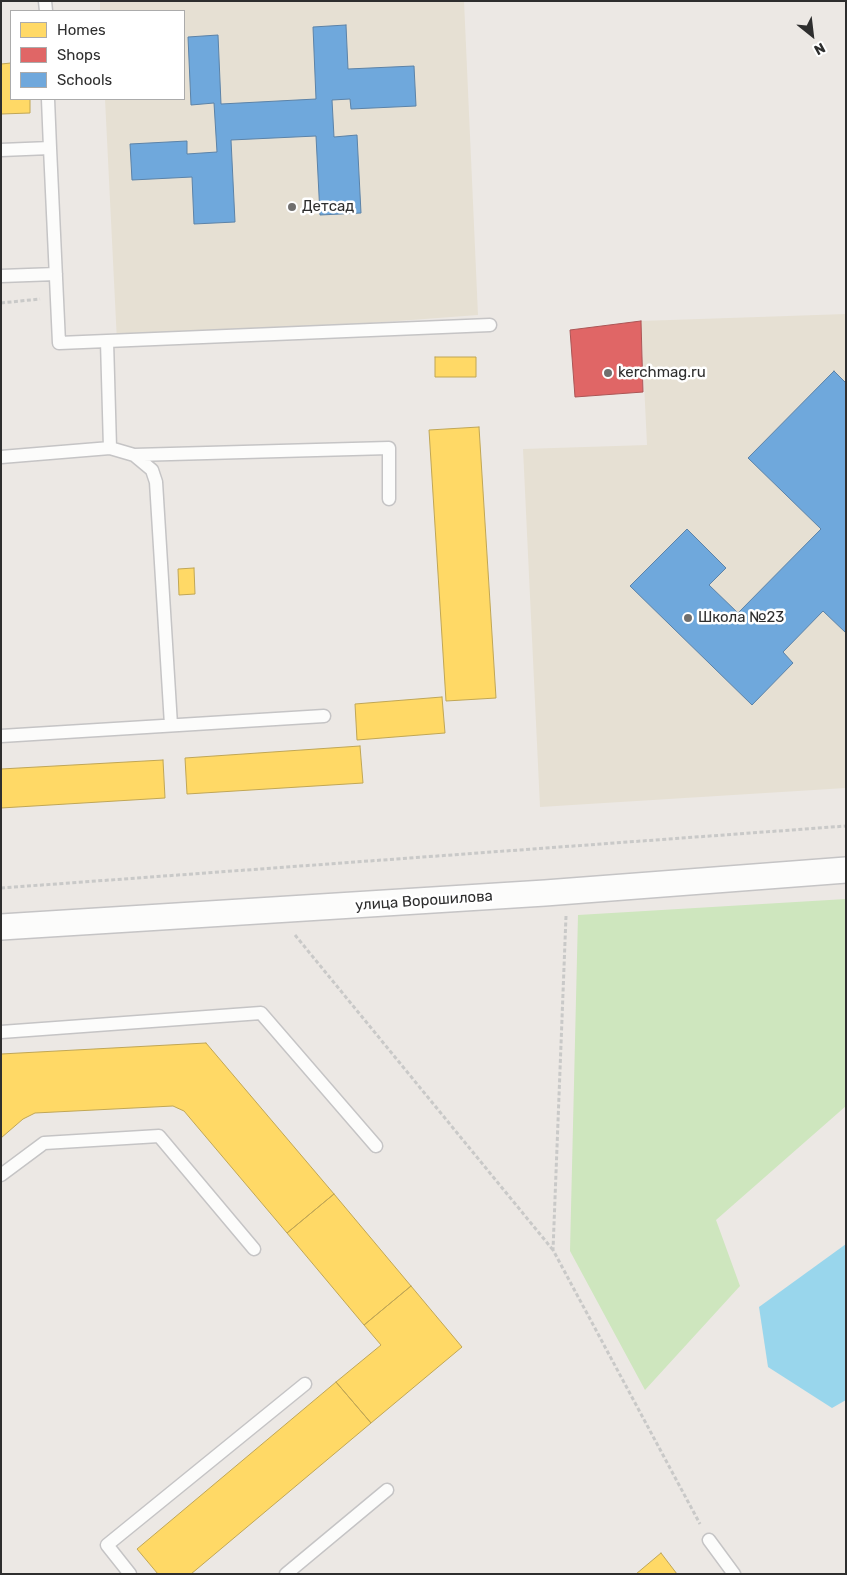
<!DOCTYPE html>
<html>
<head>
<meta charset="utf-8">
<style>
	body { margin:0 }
	#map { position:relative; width:847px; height:1575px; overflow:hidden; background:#ece8e4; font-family:Rubik,sans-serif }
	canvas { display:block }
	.frame { position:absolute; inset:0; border:2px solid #2e2e2e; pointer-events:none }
	.legend { position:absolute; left:10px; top:10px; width:175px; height:90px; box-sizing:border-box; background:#fff; border:1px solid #ababab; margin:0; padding:6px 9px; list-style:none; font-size:15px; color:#2e2e2e }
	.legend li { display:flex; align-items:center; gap:10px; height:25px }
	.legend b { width:25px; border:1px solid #ababab }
	.north { position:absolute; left:787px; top:10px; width:50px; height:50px; -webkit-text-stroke:4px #fff; paint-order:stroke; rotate:151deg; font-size:14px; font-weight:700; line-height:20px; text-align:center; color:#2e2e2e }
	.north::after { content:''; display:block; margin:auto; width:18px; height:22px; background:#2e2e2e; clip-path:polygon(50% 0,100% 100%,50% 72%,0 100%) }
</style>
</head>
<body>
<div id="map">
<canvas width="847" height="1575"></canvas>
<div class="frame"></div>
<ul class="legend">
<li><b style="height:14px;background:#ffd966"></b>Homes</li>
<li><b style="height:14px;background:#e06666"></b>Shops</li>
<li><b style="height:14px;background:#6fa8dc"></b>Schools</li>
</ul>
<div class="north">N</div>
</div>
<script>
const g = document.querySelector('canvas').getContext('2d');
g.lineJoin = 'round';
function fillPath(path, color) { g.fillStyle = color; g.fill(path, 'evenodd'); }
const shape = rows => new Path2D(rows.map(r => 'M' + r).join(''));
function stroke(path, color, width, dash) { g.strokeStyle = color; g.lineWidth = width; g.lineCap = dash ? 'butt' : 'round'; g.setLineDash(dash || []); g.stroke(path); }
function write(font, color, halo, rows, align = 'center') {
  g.font = font + ' Rubik,sans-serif'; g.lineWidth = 5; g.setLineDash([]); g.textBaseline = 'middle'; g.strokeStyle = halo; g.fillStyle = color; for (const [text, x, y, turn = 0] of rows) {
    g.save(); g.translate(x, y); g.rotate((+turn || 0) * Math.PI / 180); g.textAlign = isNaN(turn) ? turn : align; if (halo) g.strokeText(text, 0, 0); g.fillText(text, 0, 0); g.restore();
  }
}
fillPath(shape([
	[100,1,464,1,478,315,117,342,105,99,184,99,184,11,100,11],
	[846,314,846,788,540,807,523,449,647,445,641,321]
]), '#e6e0d3');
fillPath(shape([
	[846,899,846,1106,716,1220,740,1286,645,1390,570,1251,578,915]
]), '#cee6be');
fillPath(shape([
	[846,1244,846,1400,832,1408,768,1367,759,1307]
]), '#99d6ec');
const homes = shape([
	[11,63,11,99,30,99,30,113,1,114,1,64,11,63],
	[435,357,476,357,476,377,435,377,435,357],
	[479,427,496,698,446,701,429,430,479,427],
	[194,568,195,594,179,595,178,569,194,568],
	[442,697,445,733,357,740,355,704,442,697],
	[360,746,363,783,187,794,185,758,360,746],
	[163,760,165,798,1,808,1,769,163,760],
	[206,1043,334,1194,287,1233,184,1111,173,1106,35,1113,23,1119,1,1138,1,1054,206,1043],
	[334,1194,411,1286,364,1325,287,1233,334,1194],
	[411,1286,462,1347,371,1423,336,1382,381,1345,364,1325,411,1286],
	[336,1382,371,1423,191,1574,158,1574,137,1549,336,1382],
	[661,1553,677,1574,636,1574,661,1553]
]);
fillPath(homes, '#ffd966');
stroke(homes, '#c0a655', 1);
const shops = shape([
	[641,321,643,392,575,397,570,330,641,321]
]);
fillPath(shops, '#e06666');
stroke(shops, '#ab5555', 1);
const schools = shape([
	[346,25,348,69,414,66,416,106,351,109,350,99,332,100,334,137,357,135,361,213,320,215,316,136,231,140,235,222,194,224,192,177,132,180,130,144,187,141,187,154,217,152,214,103,191,105,188,37,218,35,221,104,316,99,313,27,346,25],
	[834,371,846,383,846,633,823,611,783,652,793,663,752,705,630,586,687,529,726,568,709,585,738,613,821,529,748,458,834,371]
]);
fillPath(schools, '#6fa8dc');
stroke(schools, '#5c83a8', 1);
const service = shape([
	[45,1,46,11],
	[50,148,59,343,490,325],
	[1,150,50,148,48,99],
	[1,276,56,274],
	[107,341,110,448],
	[134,455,389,448,389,499],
	[1,457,110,448,134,455,152,470,156,482,171,725],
	[1,736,324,716],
	[1,1032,261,1013,376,1146],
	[1,1175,44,1143,159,1136,254,1249],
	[709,1540,734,1574],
	[130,1574,107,1545,305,1384],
	[286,1574,387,1490]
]);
const minor = shape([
	[1,927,545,893,846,870]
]);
stroke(service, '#c5c4c5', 15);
stroke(minor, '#c5c4c5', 28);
stroke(shape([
	[1,303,40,299],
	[1,888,846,826],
	[566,916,553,1250,700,1524],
	[295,935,553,1250]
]), '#c9c9c8', 3, [4, 2.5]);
stroke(service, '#fcfcfb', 12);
stroke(minor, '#fcfcfb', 25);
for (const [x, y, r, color] of [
	[292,207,5,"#706f6e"],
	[608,373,5,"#706f6e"],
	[688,618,5,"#706f6e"]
]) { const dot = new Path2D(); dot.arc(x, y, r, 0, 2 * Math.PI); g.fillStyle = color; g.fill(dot); stroke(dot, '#fff', 2); }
write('15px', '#2e2e2e', '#fff', [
	["Детсад",302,207],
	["kerchmag.ru",618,373],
	["Школа №23",698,618]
], 'left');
write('15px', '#2e2e2e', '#fff', [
	["улица Ворошилова",424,901,-4]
]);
</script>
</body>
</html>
